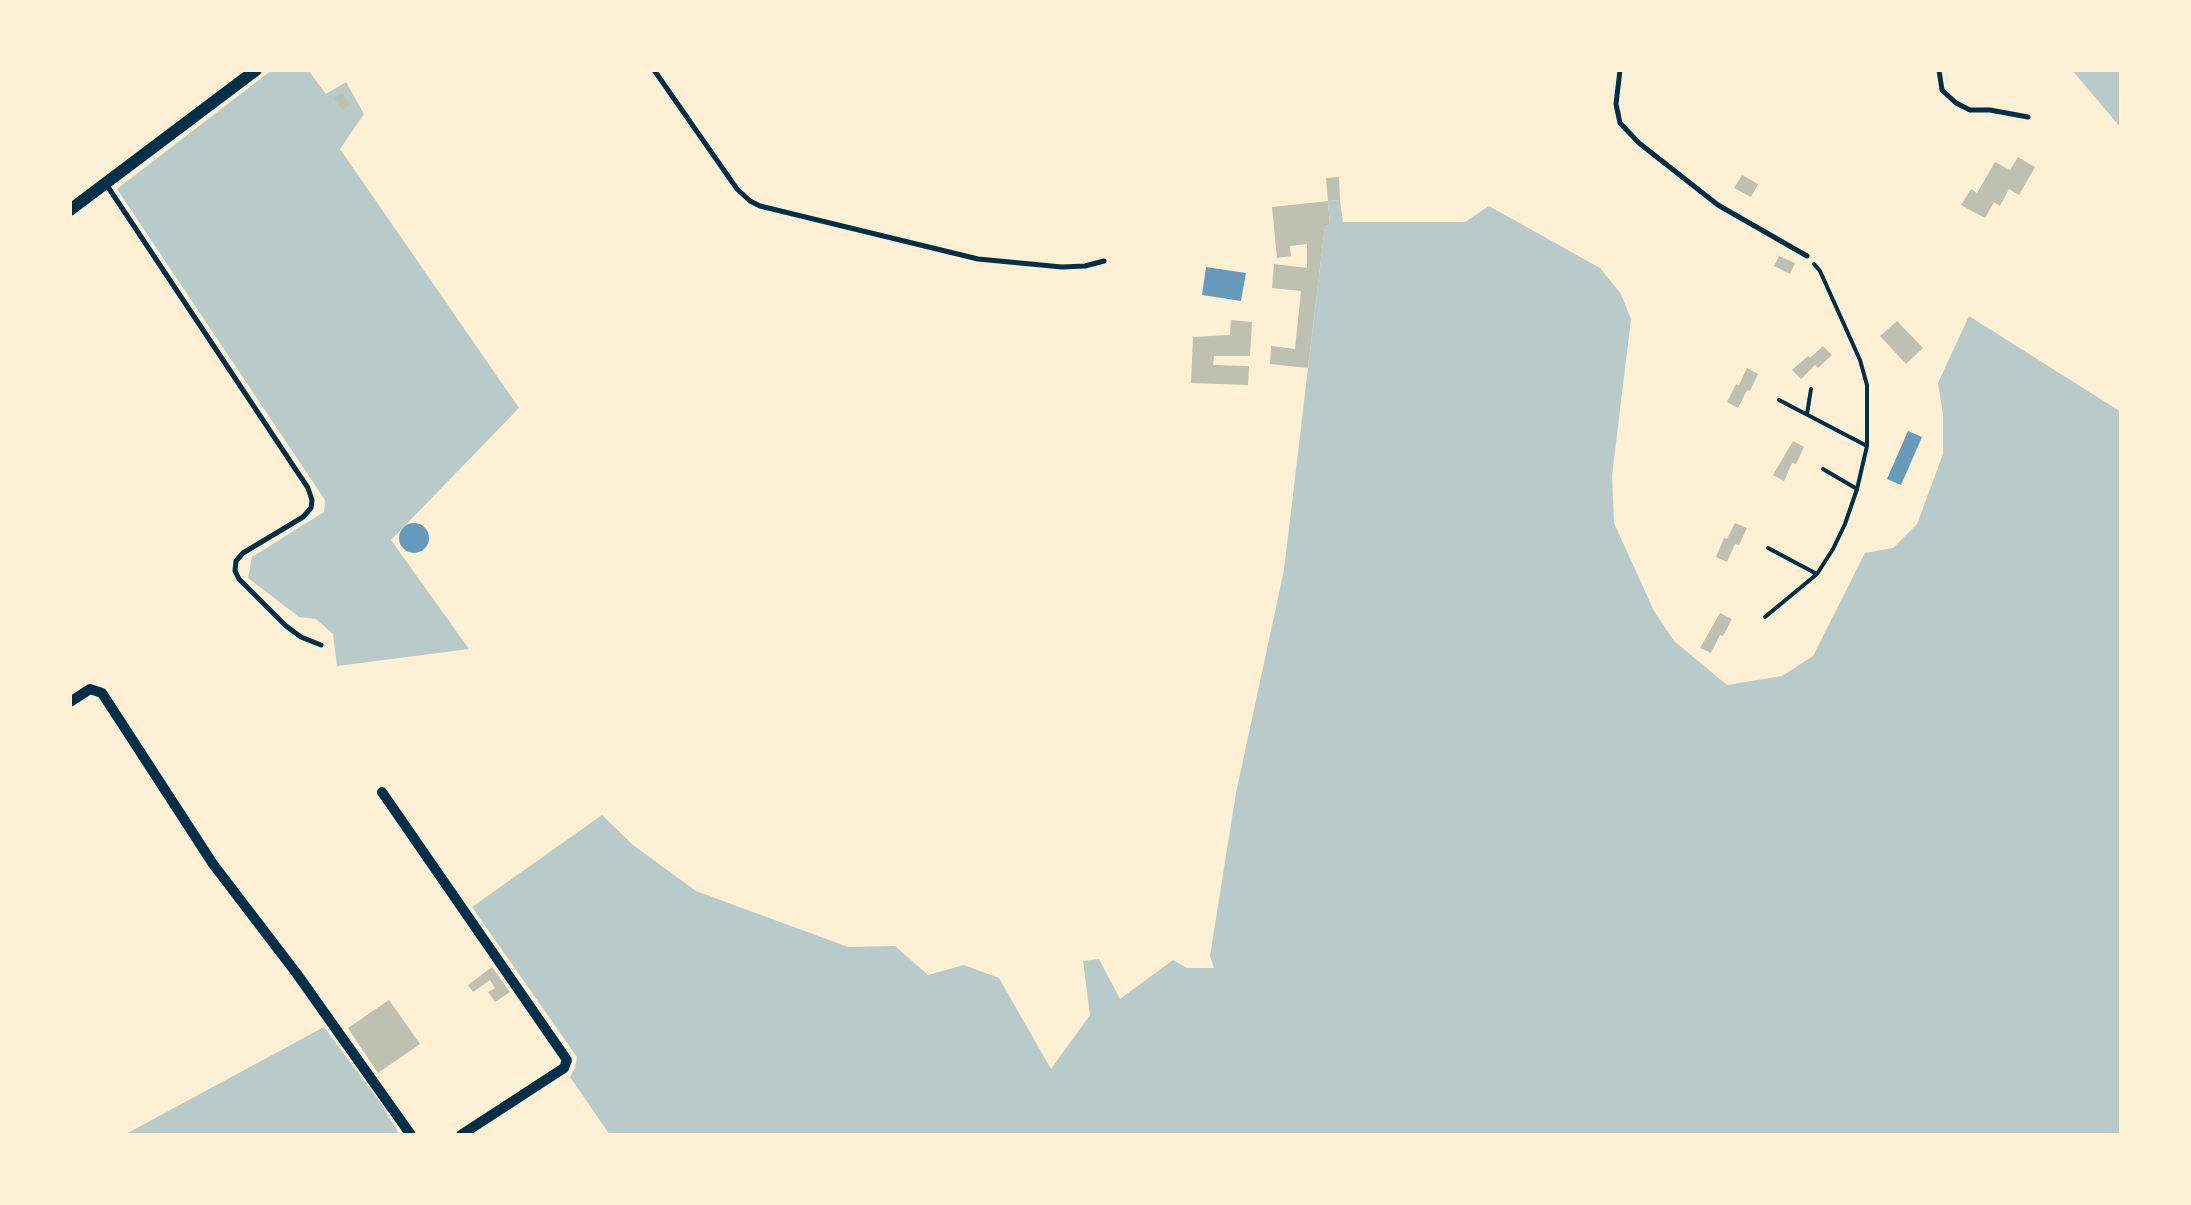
<!DOCTYPE html>
<html>
<head>
<meta charset="utf-8">
<style>
	body { margin:0 }
	#map { position:relative; width:2191px; height:1205px; overflow:hidden; background:#fdf0d5; font-family:Cabin,sans-serif }
	canvas { display:block }
	.frame { position:absolute; inset:0; border:72px solid #fdf0d5; pointer-events:none }
</style>
</head>
<body>
<div id="map">
<canvas width="2191" height="1205"></canvas>
<div class="frame"></div>
</div>
<script>
const g = document.querySelector('canvas').getContext('2d');
g.lineJoin = 'round';
function fillPath(path, color) { g.fillStyle = color; g.fill(path, 'evenodd'); }
const shape = rows => new Path2D(rows.map(r => 'M' + r).join(''));
function stroke(path, color, width, dash) { g.strokeStyle = color; g.lineWidth = width; g.lineCap = dash ? 'butt' : 'round'; g.setLineDash(dash || []); g.stroke(path); }
fillPath(shape([
	[272,70,308,70,326,94,346,82,364,114,340,149,519,408,391,540,469,649,337,666,333,634,316,619,299,617,248,578,252,557,324,512,325,500,117,189],
	[2072,70,2121,70,2121,128],
	[1340,200,1343,222,1465,222,1489,206,1600,268,1621,294,1631,319,1612,476,1614,523,1654,611,1674,641,1727,685,1782,676,1813,656,1865,553,1893,548,1917,524,1943,454,1943,415,1938,383,1969,316,2121,412,2121,1135,610,1135,570,1077,575,1068,577,1057,472,907,602,815,633,845,696,891,848,947,895,946,928,975,964,965,999,978,1051,1069,1090,1015,1083,961,1099,959,1120,999,1173,960,1187,968,1214,968,1210,956,1236,793,1284,570,1325,226,1330,225,1328,201],
	[324,1027,382,1105,400,1135,124,1135]
]), '#b9caca');
fillPath(shape([
	[1206,267,1246,273,1241,301,1202,295],
	[1908,431,1922,437,1901,485,1887,479],
	'399 538a15 15 0 1 1 30 0a15 15 0 1 1-30 0Z'
]), '#669bbc');
fillPath(shape([
	[342,93,350,104,342,110,334,98],
	[2018,157,2035,167,2019,195,2009,189,2000,206,1994,202,1985,218,1961,205,1971,189,1977,193,1995,162,2010,170],
	[1742,175,1758,184,1751,197,1734,188],
	[1339,177,1340,200,1328,201,1326,178],
	[1328,201,1330,225,1325,226,1308,368,1270,364,1271,346,1295,349,1301,291,1272,288,1274,264,1307,268,1307,244,1290,246,1291,256,1277,258,1272,207],
	[1779,256,1795,263,1790,274,1774,266],
	[1231,320,1252,322,1250,356,1214,356,1213,365,1249,366,1248,385,1191,383,1193,337,1230,335],
	[1897,321,1923,348,1906,364,1880,336],
	[1823,346,1832,355,1818,368,1815,365,1801,379,1792,370,1808,356,1810,358],
	[1747,368,1758,374,1750,391,1747,390,1738,408,1727,402,1736,384,1739,385],
	[1793,441,1804,447,1796,464,1792,463,1784,481,1773,475],
	[1735,523,1747,528,1739,545,1735,544,1727,562,1716,557,1724,538,1727,539],
	[1720,613,1732,619,1723,636,1720,635,1711,653,1700,648],
	[492,967,510,992,495,1002,488,992,495,988,490,980,473,992,468,985],
	[389,1000,420,1044,378,1073,348,1028]
]), '#bec0b2');
stroke(shape([
	[1779,400,1867,446],
	[1807,414,1811,389],
	[1823,469,1857,489],
	[1768,548,1817,574],
	[1765,617,1817,574,1833,549,1845,524,1857,489,1867,446,1867,385,1860,360,1820,271,1814,264]
]), '#003049', 4);
stroke(shape([
	[654,70,737,189,750,201,760,206,978,259,1062,267,1085,266,1104,261],
	[1620,70,1616,104,1620,123,1639,143,1718,205,1807,256],
	[1939,70,1942,90,1956,103,1970,110,1990,110,2028,117],
	[106,184,308,488,312,500,311,508,303,517,243,553,236,561,235,571,239,579,286,626,301,637,321,645]
]), '#003049', 5);
stroke(shape([
	[70,702,90,689,102,693,213,864,297,974,411,1135],
	[382,792,567,1060,564,1068,461,1135]
]), '#003049', 10);
stroke(shape([
	[70,210,256,70]
]), '#003049', 12);
</script>
</body>
</html>
